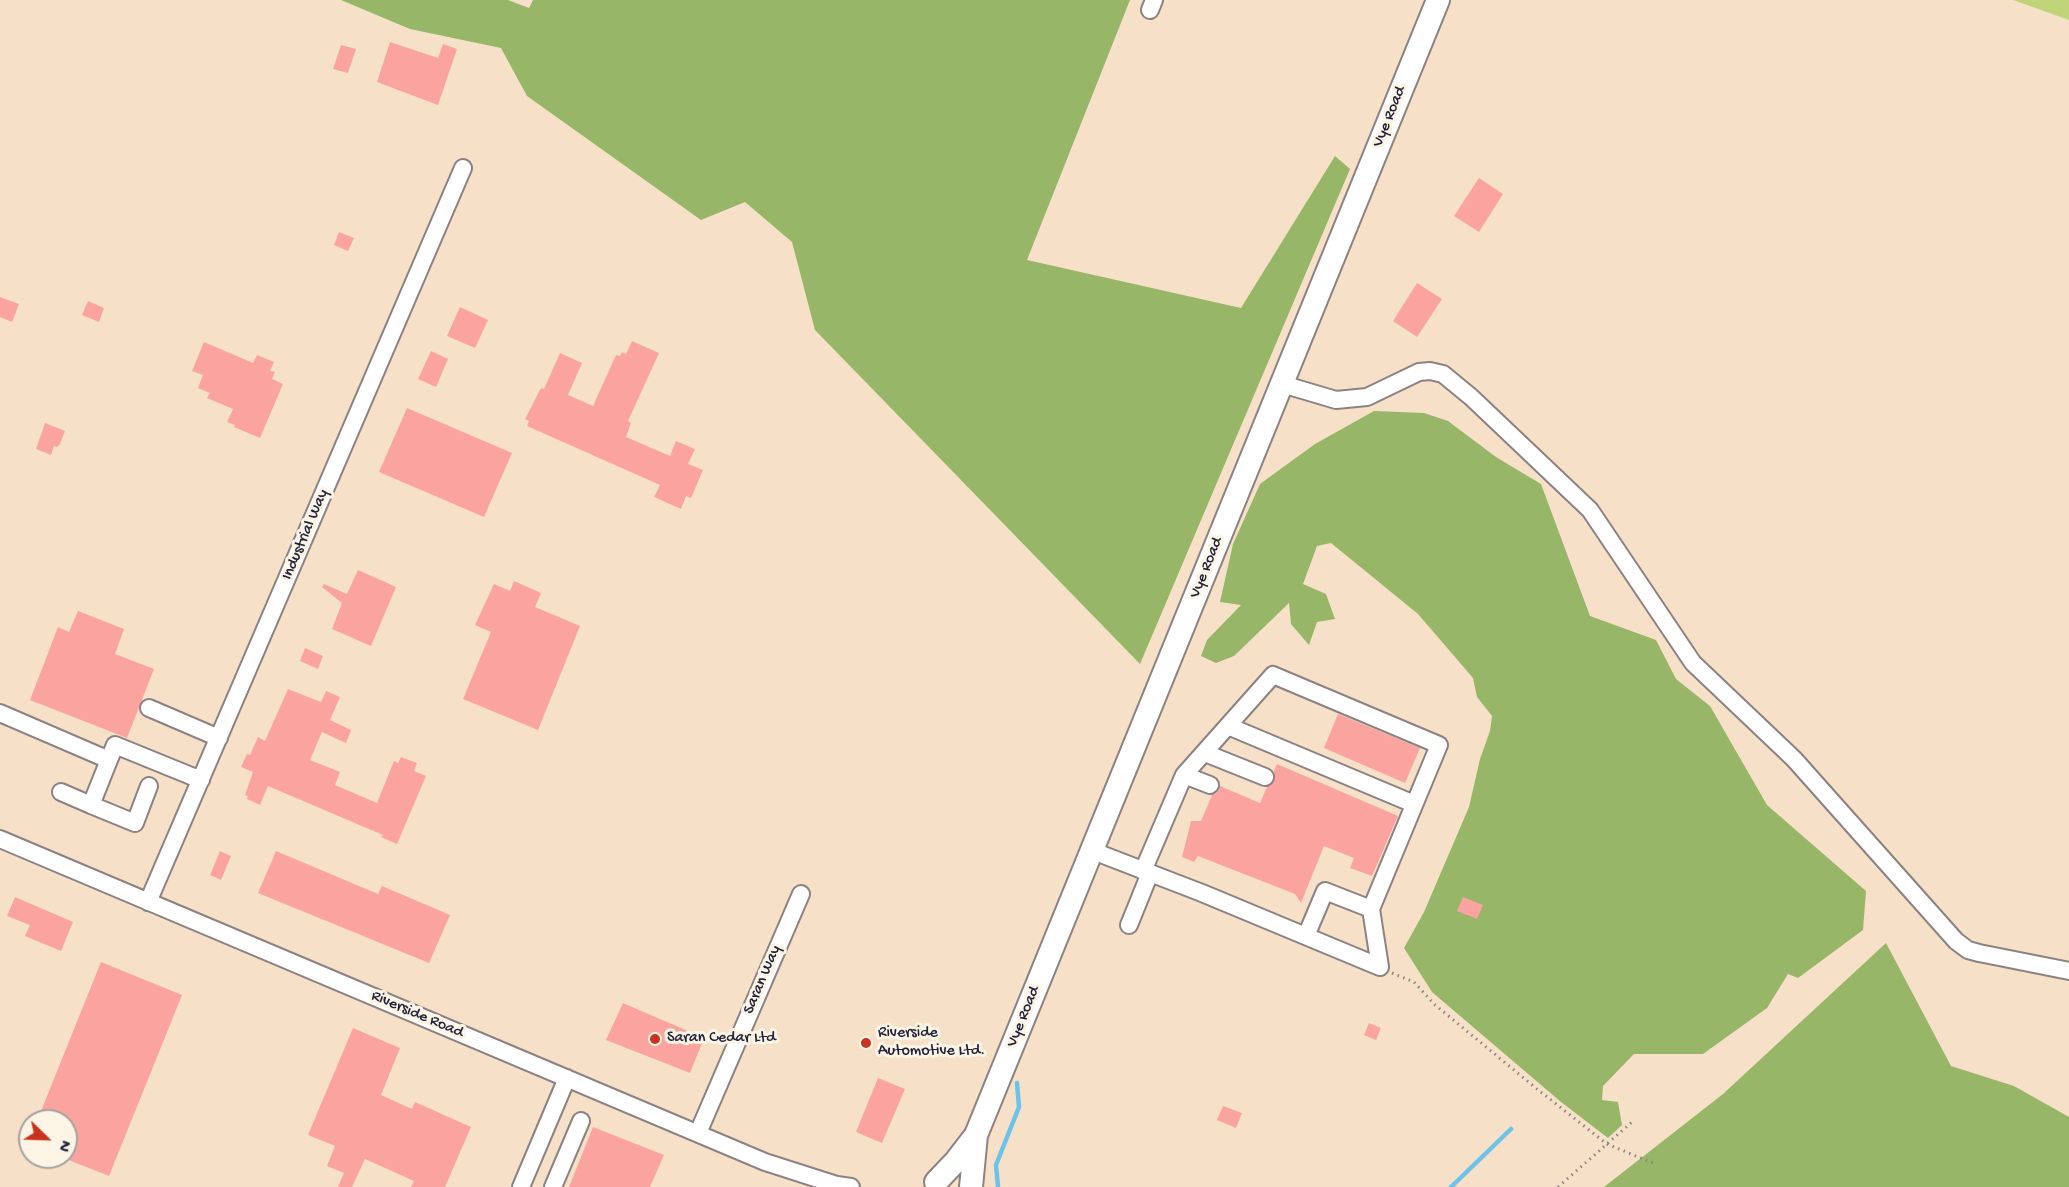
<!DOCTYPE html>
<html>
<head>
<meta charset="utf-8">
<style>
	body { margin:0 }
	#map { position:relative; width:2069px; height:1187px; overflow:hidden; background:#f6e1c8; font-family:"Gochi Hand",sans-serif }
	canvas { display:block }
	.north { position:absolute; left:18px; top:1109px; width:60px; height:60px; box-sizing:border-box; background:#fcf5e5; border:2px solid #a5a1a1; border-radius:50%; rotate:113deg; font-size:16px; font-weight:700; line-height:24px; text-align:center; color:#22223b }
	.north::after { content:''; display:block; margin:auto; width:21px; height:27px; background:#c8321e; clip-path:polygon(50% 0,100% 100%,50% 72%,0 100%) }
</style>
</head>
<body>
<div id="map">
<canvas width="2069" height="1187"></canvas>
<div class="north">N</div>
</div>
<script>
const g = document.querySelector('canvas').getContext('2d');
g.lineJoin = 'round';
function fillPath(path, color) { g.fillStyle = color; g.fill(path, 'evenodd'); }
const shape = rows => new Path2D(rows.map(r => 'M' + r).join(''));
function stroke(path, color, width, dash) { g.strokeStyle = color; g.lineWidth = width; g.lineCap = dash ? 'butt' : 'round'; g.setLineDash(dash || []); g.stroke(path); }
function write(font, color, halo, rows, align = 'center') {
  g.font = font + ' "Gochi Hand",sans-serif'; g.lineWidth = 6; g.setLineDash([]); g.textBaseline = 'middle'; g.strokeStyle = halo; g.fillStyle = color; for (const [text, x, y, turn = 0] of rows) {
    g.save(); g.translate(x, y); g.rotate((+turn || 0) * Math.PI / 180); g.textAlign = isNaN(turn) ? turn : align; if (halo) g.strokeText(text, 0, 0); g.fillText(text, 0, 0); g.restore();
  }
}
fillPath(shape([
	[2013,0,2069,0,2069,20]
]), '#bfd478');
fillPath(shape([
	[341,0,508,0,529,8,533,0,1130,0,1027,260,1241,308,1335,156,1350,169,1140,664,815,330,792,242,745,202,701,220,527,96,501,48,410,29],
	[1374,411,1424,413,1448,421,1496,457,1541,484,1590,616,1656,640,1676,679,1710,706,1767,805,1866,891,1863,930,1798,978,1788,974,1767,1008,1703,1054,1634,1054,1603,1086,1602,1100,1618,1102,1622,1125,1608,1138,1561,1102,1432,992,1404,948,1424,912,1469,807,1480,759,1490,731,1492,716,1477,697,1473,678,1418,614,1331,543,1317,546,1303,584,1326,594,1335,619,1317,622,1309,645,1291,624,1289,603,1234,656,1216,663,1201,656,1207,640,1241,605,1220,602,1233,544,1260,484,1315,444],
	[1886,943,1951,1066,2014,1086,2069,1117,2069,1187,1604,1187,1723,1094]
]), '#97b668');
stroke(shape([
	[998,1187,996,1165,1019,1107,1017,1083],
	[1451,1187,1511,1129]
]), '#6cc2e9', 4.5);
fillPath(shape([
	[390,42,438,58,443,44,457,49,438,105,377,82],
	[341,45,356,49,348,73,333,69],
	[1479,178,1503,194,1479,232,1454,216],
	[339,232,354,238,348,251,334,245],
	[1417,283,1442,299,1417,337,1393,321],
	[0,297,19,304,12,322,0,317],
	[88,301,104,308,99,322,82,315],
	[460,307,488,320,475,348,447,336],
	[632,341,659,353,628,421,631,423,626,437,670,456,676,441,695,449,688,464,703,470,691,498,686,496,681,509,654,497,660,485,527,426,529,421,525,419,541,388,544,389,560,353,582,363,568,395,593,406,616,355,620,356,622,352,626,354],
	[204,342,253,363,257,355,274,362,270,371,275,372,272,379,283,384,260,438,234,427,235,425,227,422,233,409,207,398,210,393,198,388,203,375,192,371],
	[431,351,448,359,436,387,418,379],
	[407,408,512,453,484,517,379,472],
	[45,423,65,431,60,444,57,447,54,446,51,455,36,449],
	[358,570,396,587,371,646,332,629,342,603,322,587,324,584,347,594],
	[514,581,541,593,535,607,580,626,538,730,463,699,491,632,475,625,494,584,510,591],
	[78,611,124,629,115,654,154,669,127,738,30,700,58,627,69,632],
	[305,648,323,656,318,669,300,661],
	[288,689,321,702,326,691,340,697,330,720,351,730,346,743,322,732,310,760,340,772,335,785,377,803,394,761,398,763,401,757,417,763,414,771,426,776,397,844,381,837,383,835,268,786,260,805,247,799,248,796,245,795,253,772,241,767,247,754,250,755,258,737,265,741],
	[1338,714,1420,748,1405,783,1324,748],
	[1277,764,1398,816,1372,876,1350,868,1354,858,1324,846,1301,903,1295,894,1198,856,1194,862,1182,857,1191,821,1201,821,1212,795,1217,793,1220,786,1260,803,1267,787,1274,781,1274,771],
	[220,851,231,856,221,880,210,875],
	[276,851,378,894,382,886,450,915,429,963,258,893],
	[15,897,73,922,61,951,25,936,30,925,7,916],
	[1463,897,1483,905,1477,919,1457,911],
	[101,962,182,995,109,1176,66,1159,66,1121,37,1121],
	[623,1003,704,1038,690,1073,606,1040],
	[1369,1023,1381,1028,1376,1040,1364,1035],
	[353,1028,400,1048,381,1095,412,1109,415,1102,471,1127,445,1187,411,1187,414,1181,365,1159,352,1187,338,1187,344,1173,327,1166,335,1146,308,1135],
	[878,1078,905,1089,882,1143,856,1132],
	[1223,1106,1242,1113,1236,1128,1217,1120],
	[593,1127,664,1155,650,1187,569,1187]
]), '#fba49f');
const minor = shape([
	[1150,10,1154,0],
	[1282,384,1336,400,1367,397,1419,372,1430,371,1443,374,1471,397,1590,510,1693,663,1794,759,1956,941,1968,950,1979,953,2069,971],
	[149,708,219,738],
	[0,713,109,760],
	[1228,726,1414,804],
	[1205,753,1265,777],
	[1184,775,1210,785],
	[61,792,91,805,115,745,201,780],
	[91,805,135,823,149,786],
	[0,839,765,1162,837,1185,851,1187],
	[1093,851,1202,893,1380,967],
	[1143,871,1184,775,1273,675,1439,745,1371,909,1380,967],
	[148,902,463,168],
	[1129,925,1150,873],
	[1306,936,1325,891,1371,909],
	[698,1133,801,894],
	[521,1187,567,1078],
	[553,1187,581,1121]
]);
const major = shape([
	[936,1182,956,1161,976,1135,1438,0],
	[971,1187,976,1135]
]);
stroke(minor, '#8c8282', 20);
stroke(major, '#8c8282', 26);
stroke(shape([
	[1392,973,1414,982,1434,1004,1537,1089,1607,1144,1655,1164],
	[1558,1187,1632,1122]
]), '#8c8282', 3, [1.5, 4.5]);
stroke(minor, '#fff', 16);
stroke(major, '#fff', 22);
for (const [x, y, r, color] of [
	[655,1039,6,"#c8321e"],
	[866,1043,6,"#c8321e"]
]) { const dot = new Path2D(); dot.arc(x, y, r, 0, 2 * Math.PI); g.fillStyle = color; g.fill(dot); stroke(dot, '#fcf5e5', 2); }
write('16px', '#22223b', '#fcf5e5', [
	["Vye Road",1390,117,-68],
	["Industrial Way",306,535,-67],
	["Vye Road",1207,568,-68],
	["Saran Way",763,980,-67],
	["Riverside Road",417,1015,23],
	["Vye Road",1024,1017,-68]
]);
write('16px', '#22223b', '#fcf5e5', [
	["Riverside",878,1034],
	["Automotive Ltd.",878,1052],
	["Saran Cedar Ltd",667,1039]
], 'left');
</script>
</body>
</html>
